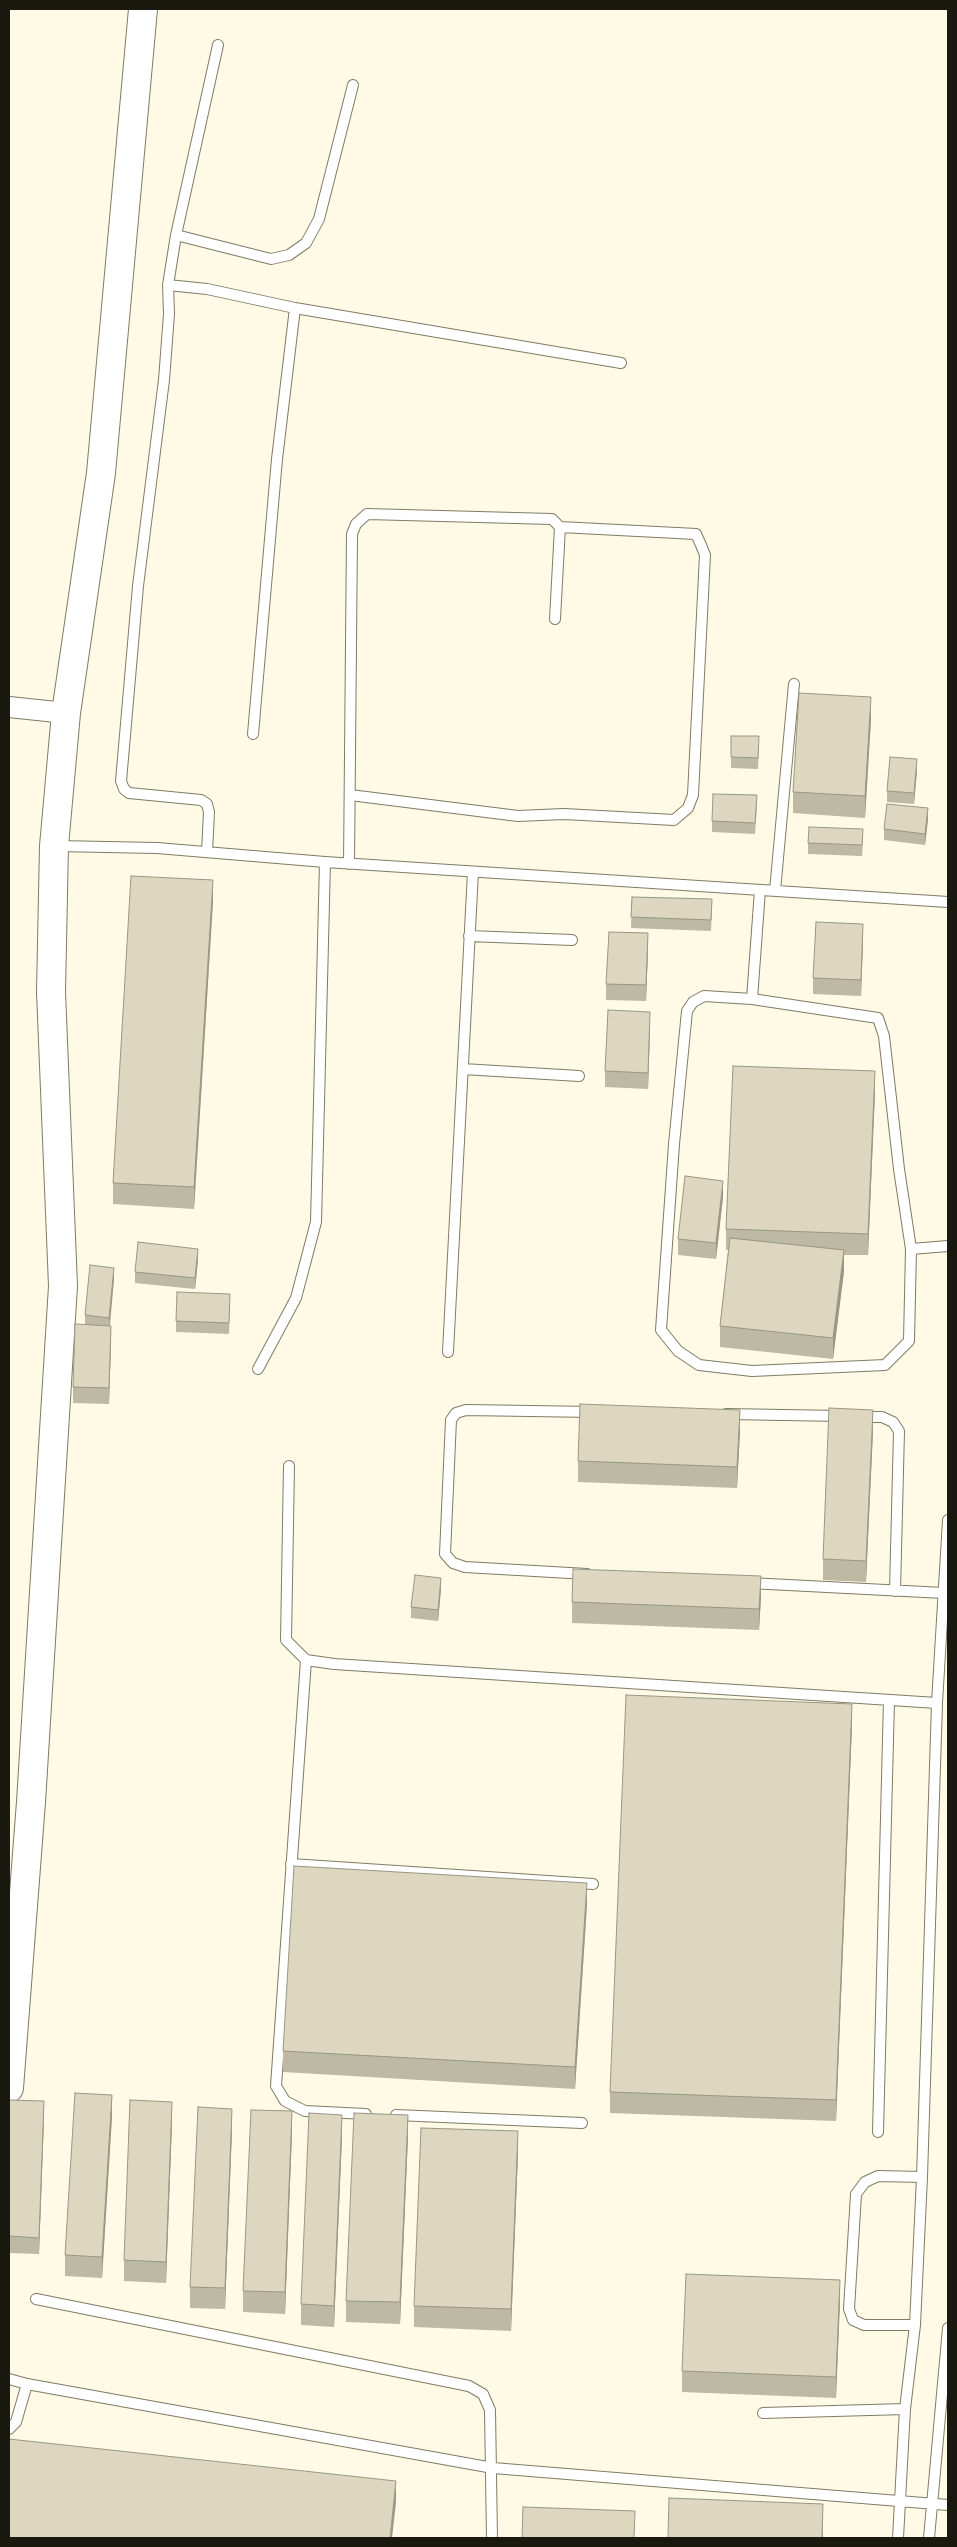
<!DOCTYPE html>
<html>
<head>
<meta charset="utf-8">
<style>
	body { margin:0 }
	#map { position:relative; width:957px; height:2547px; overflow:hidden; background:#fefae6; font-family:Raleway,sans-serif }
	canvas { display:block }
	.frame { position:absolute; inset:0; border:10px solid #1a190f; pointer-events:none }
</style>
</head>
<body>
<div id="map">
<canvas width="957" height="2547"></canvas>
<div class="frame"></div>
</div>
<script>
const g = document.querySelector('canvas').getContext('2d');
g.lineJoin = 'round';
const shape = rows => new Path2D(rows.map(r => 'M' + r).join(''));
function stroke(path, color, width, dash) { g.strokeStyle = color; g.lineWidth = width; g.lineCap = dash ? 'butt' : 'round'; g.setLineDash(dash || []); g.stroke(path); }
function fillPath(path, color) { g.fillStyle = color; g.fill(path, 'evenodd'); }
const service = shape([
	[176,235,271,259,289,255,306,243,319,219,353,85],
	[168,285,176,235,218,45],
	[253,734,277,459,295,308],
	[350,795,518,816,564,814,674,820,688,808,693,795,705,555,701,545,696,534,560,527],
	[56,846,157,848,325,862,948,902],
	[207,852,209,812,207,804,201,800,129,793,124,789,121,781,138,586,164,380,169,314,168,285,207,289,295,308,621,363],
	[349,864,352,534,356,524,367,514,552,519,560,527,555,619],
	[775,891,794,684],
	[469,936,572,940],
	[752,999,878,1018,884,1036,899,1169,911,1249,909,1341,885,1365,752,1371,699,1365,678,1351,661,1330,674,1144,687,1011,693,1002,704,996,752,999,760,890],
	[463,1069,579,1076],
	[911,1249,948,1246],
	[448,1352,473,872],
	[258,1369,296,1298,316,1222,325,862],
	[726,1414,841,1416],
	[861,1417,882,1417,893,1422,899,1431,895,1591],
	[289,1466,286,1640,306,1660,334,1664,937,1703],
	[587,1574,465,1567,453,1563,445,1554,451,1420,456,1413,466,1410,594,1412],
	[749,1583,944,1593],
	[306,1660,276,2086,285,2101,305,2111,366,2114],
	[291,1864,593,1884],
	[396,2115,582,2123],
	[878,2132,889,1700],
	[36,2299,469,2386,483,2394,490,2410,492,2538],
	[915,2325,864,2325,853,2320,849,2309,856,2194,865,2182,878,2176,922,2177],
	[9,2379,27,2384,493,2468,948,2505],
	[763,2413,905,2409],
	[9,2429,16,2422,27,2384],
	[898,2538,905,2409,915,2325,922,2177,937,1703,948,1520],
	[929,2538,948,2328]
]);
const minor = shape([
	[9,707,66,713]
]);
const secondary = shape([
	[9,2088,31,1802,63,1286,51,992,54,846,66,713,101,473,143,9]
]);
stroke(service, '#807b64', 12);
stroke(minor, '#807b64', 22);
stroke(secondary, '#807b64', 30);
stroke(service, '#fff', 10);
stroke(minor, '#fff', 20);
stroke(secondary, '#fff', 28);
fillPath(shape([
	[871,719,865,818,793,813,793,792],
	[731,736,759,747,758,769,731,768],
	[917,770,914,804,887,802,887,791],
	[757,806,755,834,712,832,712,821],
	[928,819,925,845,884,840,884,829],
	[863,840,862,856,808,854,808,843],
	[632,897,712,910,711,931,631,928],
	[213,901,194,1209,113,1204,113,1183],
	[863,940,861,996,813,994,813,978],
	[648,950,646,1001,606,1000,606,984],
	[650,1028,648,1089,605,1087,605,1071],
	[875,1092,868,1255,844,1255,844,1271,833,1359,720,1347,720,1326,728,1250,726,1250,726,1229],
	[723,1197,716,1259,678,1255,678,1239],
	[198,1260,195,1289,135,1283,135,1272],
	[114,1279,110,1326,111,1342,109,1404,73,1403,73,1387,85,1325,85,1315],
	[230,1305,229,1334,176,1332,176,1321],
	[740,1431,737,1488,578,1482,578,1461],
	[873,1431,866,1582,823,1580,823,1559],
	[441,1589,438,1621,411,1618,411,1607],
	[761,1597,759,1630,572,1623,572,1602],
	[852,1725,836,2121,610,2113,610,2092],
	[587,1904,575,2089,283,2072,283,2051],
	[9,2100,44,2117,39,2254,9,2253],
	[112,2116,102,2278,65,2276,65,2255],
	[172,2123,166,2283,124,2281,124,2260],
	[232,2130,225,2309,190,2308,190,2287],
	[292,2132,285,2314,243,2312,243,2291],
	[342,2136,334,2327,301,2325,301,2304],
	[408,2136,400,2324,346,2322,346,2301],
	[518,2153,511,2331,414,2327,414,2306],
	[840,2301,836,2398,682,2392,682,2371]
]), '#bdb9a3');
fillPath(shape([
	[871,697,871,719,865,818,865,796],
	[917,759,917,770,914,804,914,793],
	[928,808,928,819,925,845,925,834],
	[213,880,213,901,194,1209,194,1187],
	[863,924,863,940,861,996,861,980],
	[648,933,648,950,646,1001,646,985],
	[650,1012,650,1028,648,1089,648,1073],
	[875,1071,875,1092,868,1255,868,1234],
	[723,1181,723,1197,716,1259,716,1243],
	[198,1249,198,1260,195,1289,195,1278],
	[844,1250,844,1271,833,1359,833,1338],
	[114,1268,114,1279,109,1329,109,1318],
	[111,1326,111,1342,109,1404,109,1388],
	[740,1410,740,1431,737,1488,737,1467],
	[873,1410,873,1431,866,1582,866,1561],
	[761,1576,761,1597,759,1630,759,1609],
	[441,1578,441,1589,438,1621,438,1610],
	[852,1704,852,1725,836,2121,836,2100],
	[587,1883,587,1904,575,2089,575,2067],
	[112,2095,112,2116,102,2278,102,2257],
	[44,2101,44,2117,39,2254,39,2238],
	[172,2102,172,2123,166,2283,166,2262],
	[232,2109,232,2130,225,2309,225,2288],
	[292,2111,292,2132,285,2314,285,2292],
	[342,2115,342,2136,334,2327,334,2306],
	[408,2115,408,2136,400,2324,400,2302],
	[518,2131,518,2153,511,2331,511,2309],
	[840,2280,840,2301,836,2398,836,2377],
	[396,2481,396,2502,392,2538,390,2538],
	[823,2504,823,2538,822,2538]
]), '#9a9685');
const building = shape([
	[799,693,871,697,865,796,793,792,799,693],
	[731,736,759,736,758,758,731,757,731,736],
	[890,757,917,759,914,793,887,791,890,757],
	[713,794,757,795,755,823,712,821,713,794],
	[887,804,928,808,925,834,884,829,887,804],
	[809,827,863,829,862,845,808,843,809,827],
	[131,876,213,880,194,1187,113,1183,131,876],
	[632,897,712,899,711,920,631,917,632,897],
	[816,922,863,924,861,980,813,978,816,922],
	[609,932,648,933,646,985,606,984,609,932],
	[608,1010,650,1012,648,1073,605,1071,608,1010],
	[733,1066,875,1071,868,1234,726,1229,733,1066],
	[685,1176,723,1181,716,1243,678,1239,685,1176],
	[730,1238,844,1250,833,1338,720,1326,730,1238],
	[138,1242,198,1249,195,1278,135,1272,138,1242],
	[90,1265,114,1268,109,1318,85,1315,90,1265],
	[177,1292,230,1294,229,1323,176,1321,177,1292],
	[75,1324,111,1326,109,1388,73,1387,75,1324],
	[580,1404,740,1410,737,1467,578,1461,580,1404],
	[829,1408,873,1410,866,1561,823,1559,829,1408],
	[573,1569,761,1576,759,1609,572,1602,573,1569],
	[415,1575,441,1578,438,1610,411,1607,415,1575],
	[626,1695,852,1704,836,2100,610,2092,626,1695],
	[294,1866,587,1883,575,2067,283,2051,294,1866],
	[75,2093,112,2095,102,2257,65,2255,75,2093],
	[9,2100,44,2101,39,2238,9,2236,9,2100],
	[130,2100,172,2102,166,2262,124,2260,130,2100],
	[198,2107,232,2109,225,2288,190,2287,198,2107],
	[251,2110,292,2111,285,2292,243,2291,251,2110],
	[309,2113,342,2115,334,2306,301,2304,309,2113],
	[354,2113,408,2115,400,2302,346,2301,354,2113],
	[421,2128,518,2131,511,2309,414,2306,421,2128],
	[686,2274,840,2280,836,2377,682,2371,686,2274],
	[9,2439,396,2481,390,2538,9,2538,9,2439],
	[669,2498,823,2504,822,2538,668,2538,669,2498],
	[523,2507,635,2511,634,2538,522,2538,523,2507]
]);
fillPath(building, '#dcd7be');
stroke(building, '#9a9685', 1);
</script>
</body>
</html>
